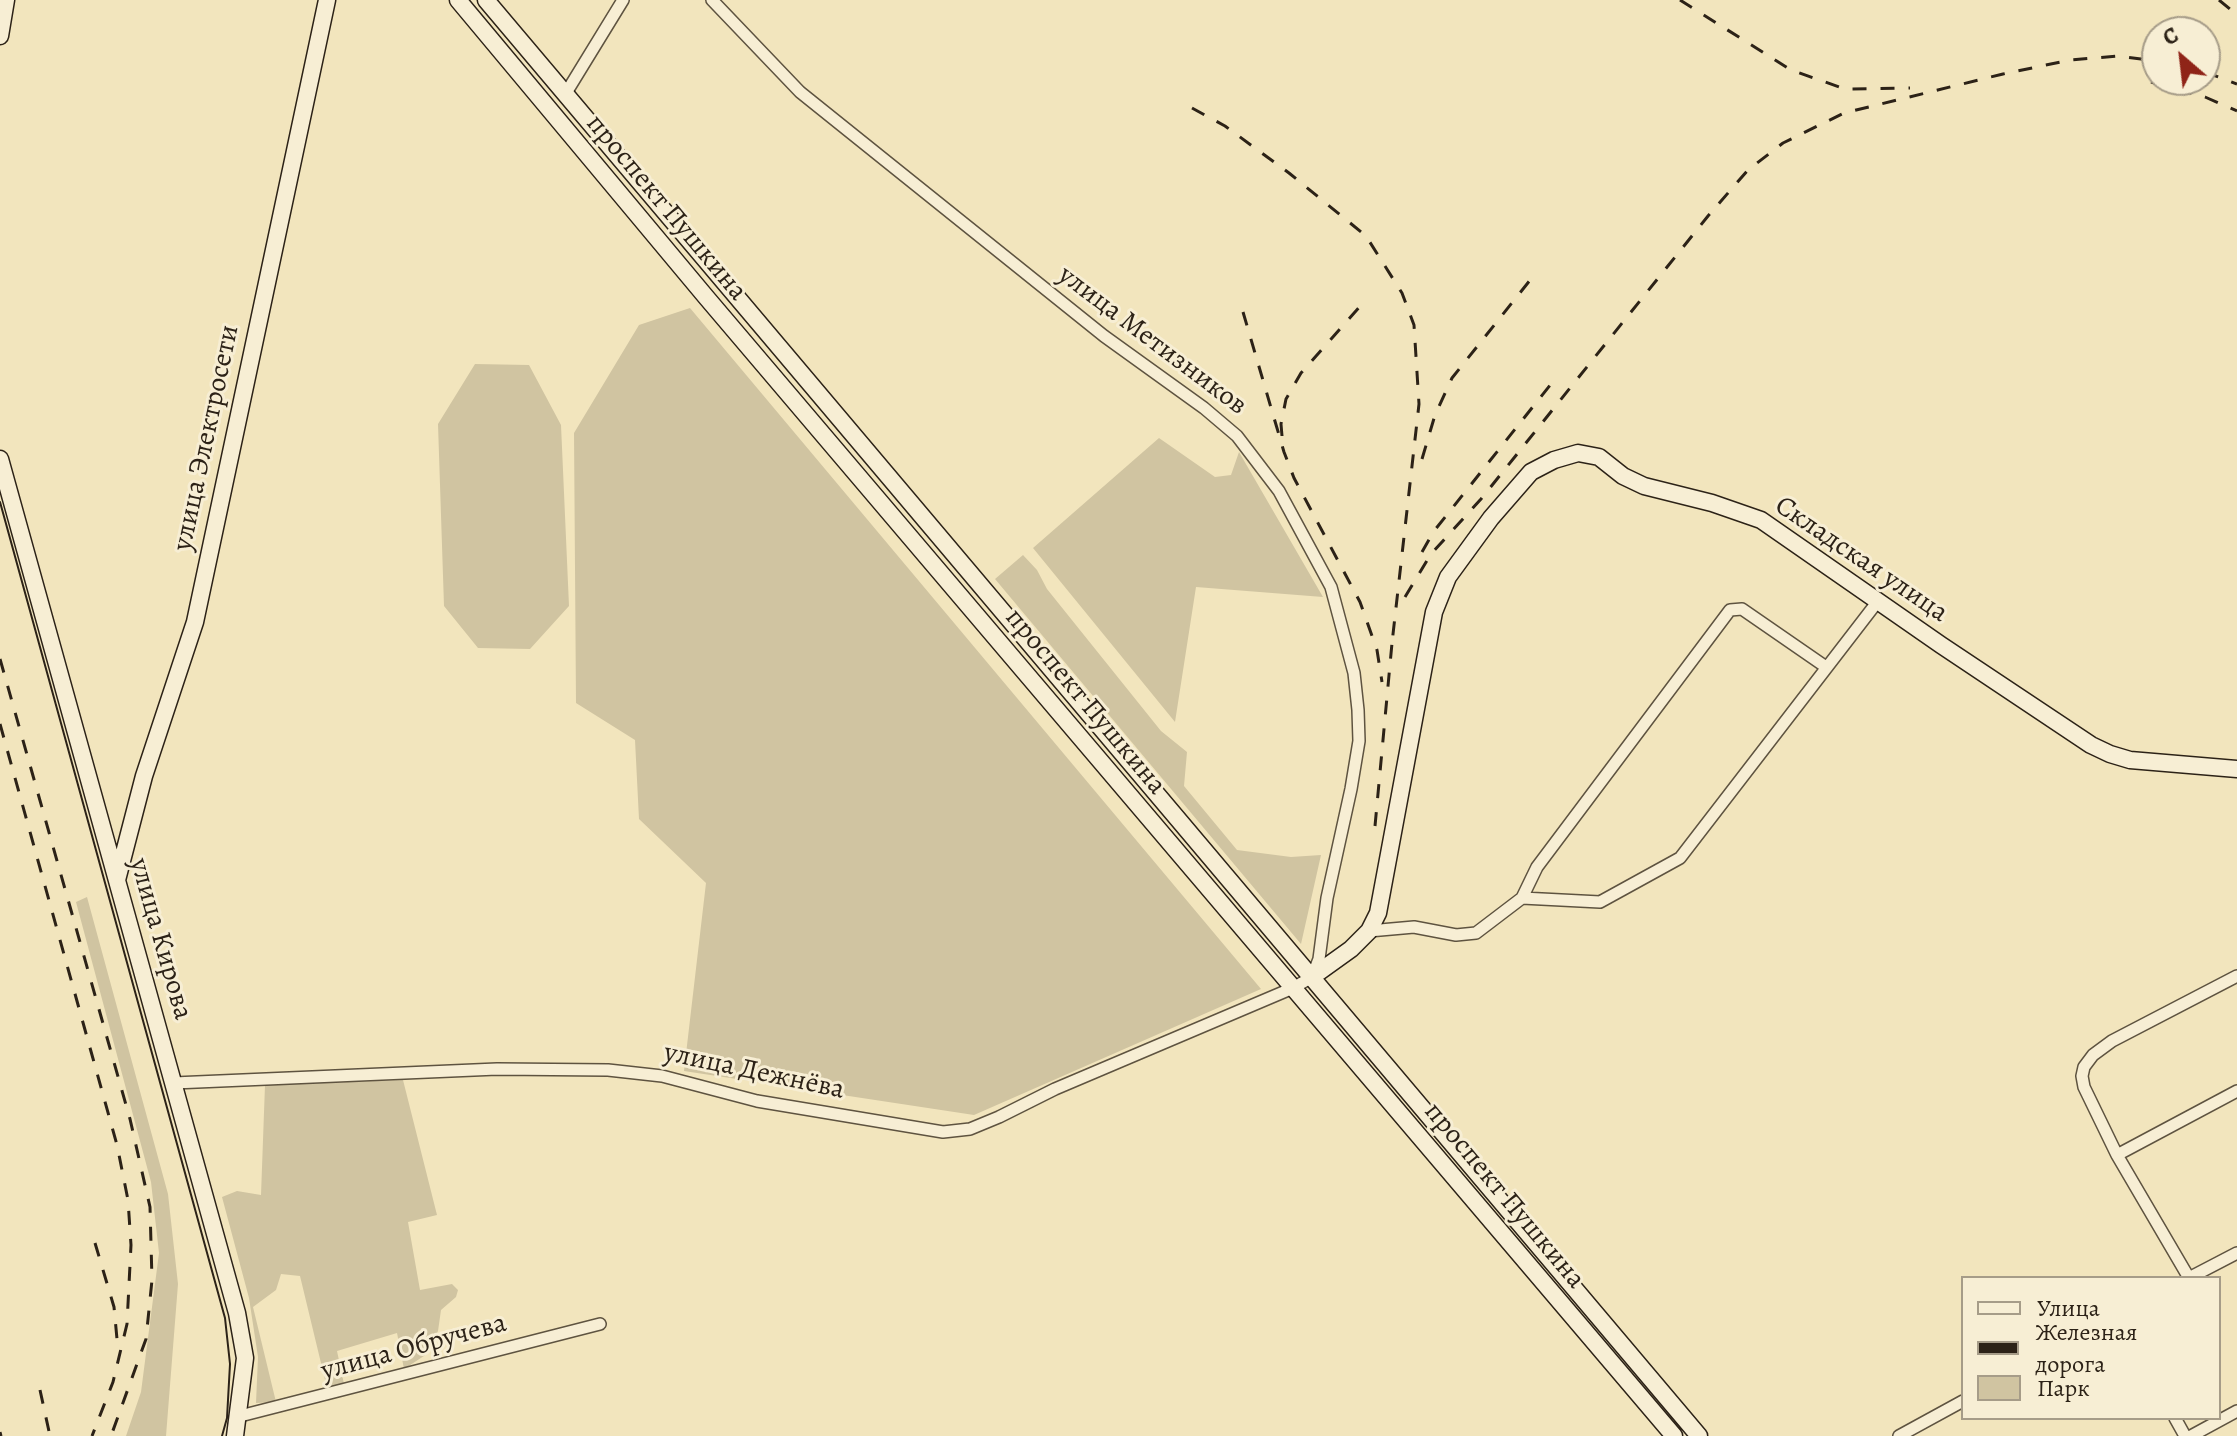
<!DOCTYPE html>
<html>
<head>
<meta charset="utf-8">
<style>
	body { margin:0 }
	#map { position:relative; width:2237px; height:1436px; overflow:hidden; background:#f2e5bd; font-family:Alegreya,serif }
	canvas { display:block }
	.legend { position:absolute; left:1961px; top:1276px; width:260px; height:144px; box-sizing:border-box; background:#f7eed4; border:2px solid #a69c88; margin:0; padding:10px 14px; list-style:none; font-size:24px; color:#2c2217 }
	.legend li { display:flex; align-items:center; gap:16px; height:40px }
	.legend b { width:40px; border:2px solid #a69c88 }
	.north { position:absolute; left:2141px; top:16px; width:80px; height:80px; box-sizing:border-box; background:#f7eed4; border:2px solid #a69c88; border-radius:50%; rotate:332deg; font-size:22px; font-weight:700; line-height:32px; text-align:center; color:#2c2217 }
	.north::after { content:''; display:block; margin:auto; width:28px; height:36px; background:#8f2418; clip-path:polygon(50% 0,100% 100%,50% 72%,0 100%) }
</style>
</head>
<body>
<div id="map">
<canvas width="2237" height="1436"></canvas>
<ul class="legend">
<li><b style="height:10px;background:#f7eed4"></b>Улица</li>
<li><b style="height:10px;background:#2c2217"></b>Железная дорога</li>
<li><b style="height:22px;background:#d0c4a1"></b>Парк</li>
</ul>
<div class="north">С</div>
</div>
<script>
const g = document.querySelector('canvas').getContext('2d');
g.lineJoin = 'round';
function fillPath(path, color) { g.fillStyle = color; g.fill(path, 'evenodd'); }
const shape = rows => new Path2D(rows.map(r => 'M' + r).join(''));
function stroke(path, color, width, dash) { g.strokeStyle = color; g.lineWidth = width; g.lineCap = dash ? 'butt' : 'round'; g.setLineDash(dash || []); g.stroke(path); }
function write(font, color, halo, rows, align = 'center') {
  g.font = font + ' Alegreya,serif'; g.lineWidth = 6; g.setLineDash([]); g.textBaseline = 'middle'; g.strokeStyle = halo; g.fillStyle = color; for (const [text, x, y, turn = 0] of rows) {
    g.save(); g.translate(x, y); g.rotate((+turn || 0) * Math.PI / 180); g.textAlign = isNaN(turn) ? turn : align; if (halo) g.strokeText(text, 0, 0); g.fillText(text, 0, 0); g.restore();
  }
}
fillPath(shape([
	[690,308,1261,989,974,1115,684,1071,706,883,639,819,635,740,576,703,574,433,639,325],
	[475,364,529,365,561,425,569,606,530,649,478,648,444,606,438,424],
	[1159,438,1215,477,1231,475,1239,452,1323,597,1196,587,1175,722,1033,548],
	[1023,555,1037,570,1047,589,1161,731,1187,752,1184,786,1237,850,1291,857,1321,855,1301,944,995,579],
	[87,897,168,1194,178,1284,166,1436,126,1436,141,1392,159,1253,151,1182,76,902],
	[403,1080,437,1215,408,1222,420,1290,452,1284,458,1290,456,1297,441,1310,438,1331,427,1354,404,1369,397,1333,337,1351,344,1384,327,1388,300,1276,281,1274,276,1290,253,1307,276,1402,256,1403,258,1357,249,1298,222,1197,237,1191,261,1195,265,1085]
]), '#d0c4a1');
const street = shape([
	[566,93,623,0],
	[1522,898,1600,902,1680,858,1878,601],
	[1369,931,1414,927,1456,935,1476,933,1522,898,1537,867,1730,610,1742,609,1826,667],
	[2237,976,2112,1041,2093,1055,2084,1067,2082,1076,2084,1087,2117,1155,2189,1278,2237,1253],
	[174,1083,497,1069,608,1070,662,1076,757,1101,943,1132,970,1129,999,1117,1055,1089,1293,988,1312,977,1319,959,1327,898,1351,789,1359,741,1358,710,1354,673,1331,587,1279,491,1237,436,1204,408,1104,336,800,92,712,0],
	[2117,1155,2237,1091],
	[240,1416,600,1324],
	[2175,1418,2185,1436],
	[1899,1436,1963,1401],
	[2191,1436,2237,1411]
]);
const secondary = shape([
	[458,0,706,297,1674,1436],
	[486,0,1699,1436],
	[0,36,6,0],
	[0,459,237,1313,245,1358,235,1436],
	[117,880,144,776,195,622,327,0],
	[1312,977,1351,949,1369,931,1378,913,1434,612,1448,577,1491,518,1531,472,1554,460,1578,453,1599,457,1623,476,1644,486,1712,503,1761,520,1941,645,2091,745,2110,754,2130,760,2237,769]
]);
stroke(street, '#5e5340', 14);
stroke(secondary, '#2c2217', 19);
stroke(street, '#f7eed4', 11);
stroke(secondary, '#f7eed4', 16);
stroke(shape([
	[0,502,225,1318,230,1364,227,1418,222,1436]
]), '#2c2217', 2);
stroke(shape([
	[1680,0,1791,70,1845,89,1910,88],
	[2219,0,2237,15],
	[2205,72,2237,84],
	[2151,82,2205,97,2237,111],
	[1192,108,1225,126,1289,173,1366,236,1402,293,1414,325,1419,404,1392,643],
	[1243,312,1284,452,1294,478,1360,602,1377,650,1382,682],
	[1282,436,1281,424,1286,399,1301,373,1363,303],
	[1422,459,1435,415,1452,378,1531,279],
	[1422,552,1434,531,1551,384],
	[1405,597,1431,554,1481,499,1708,216,1748,170,1783,143,1844,113,2003,74,2070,60,2118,56,2157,61],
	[0,659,130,1119,150,1207,152,1280,146,1339,111,1436],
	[0,724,117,1145,128,1200,131,1245,127,1324,113,1382,92,1436],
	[1375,826,1392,643,1395,632],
	[95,1243,114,1307,117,1339],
	[40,1390,50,1436],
	[0,1432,1,1436]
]), '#2c2217', 3, [14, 14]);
write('28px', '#2c2217', '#f7eed4', [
	["проспект Пушкина",666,208,50],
	["улица Метизников",1152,341,37],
	["улица Электросети",207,438,-78],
	["Складская улица",1861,560,34],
	["проспект Пушкина",1085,702,50],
	["улица Кирова",160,939,74],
	["улица Дежнёва",754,1072,12],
	["проспект Пушкина",1504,1196,50],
	["улица Обручева",414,1348,-15]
]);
</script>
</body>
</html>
